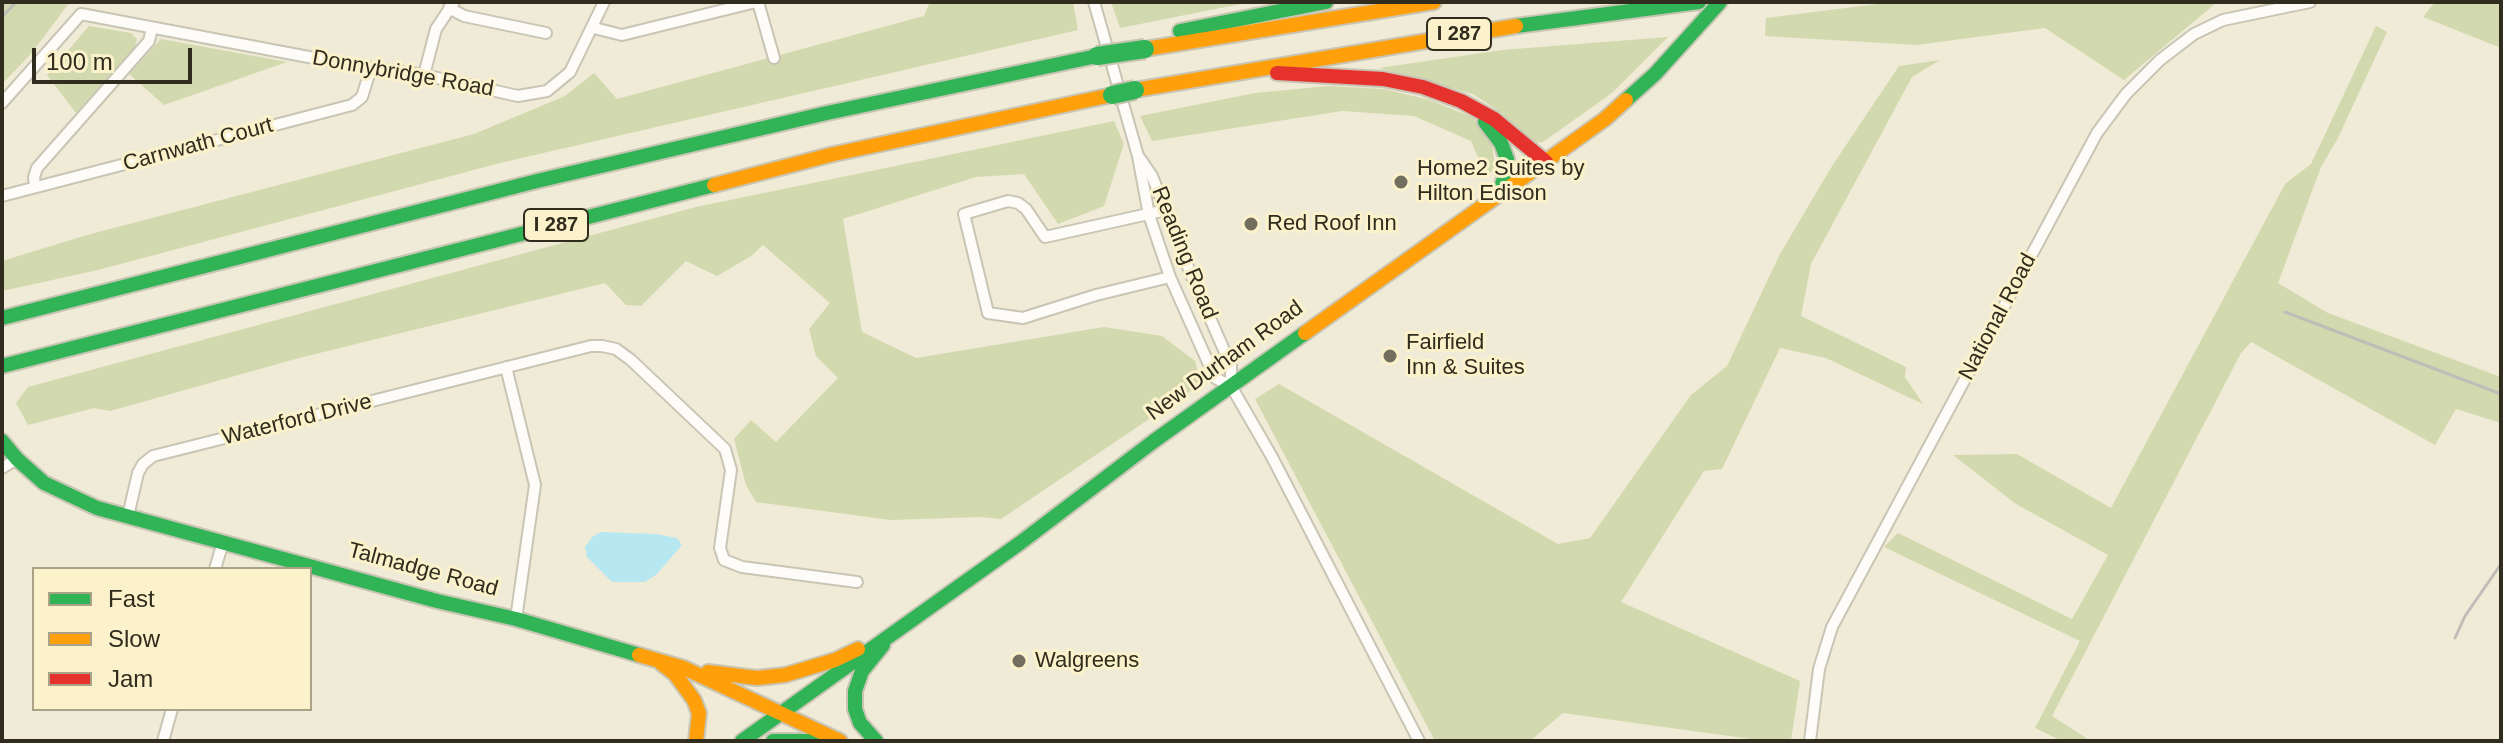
<!DOCTYPE html>
<html>
<head>
<meta charset="utf-8">
<style>
	body { margin:0 }
	#map { position:relative; width:2503px; height:743px; overflow:hidden; background:#f0ebd6; font-family:Helvetica,sans-serif }
	canvas { display:block }
	.frame { position:absolute; inset:0; border:4px solid #302c1e; pointer-events:none }
	.legend { position:absolute; left:32px; top:567px; width:280px; height:144px; box-sizing:border-box; background:#fbf1cb; border:2px solid #aaa286; margin:0; padding:10px 14px; list-style:none; font-size:24px; color:#302c1e }
	.legend li { display:flex; align-items:center; gap:16px; height:40px }
	.legend b { width:40px; border:2px solid #aaa286 }
	.scale { position:absolute; left:32px; top:48px; width:160px; height:36px; box-sizing:border-box; border:4px solid #302c1e; border-top:0; padding-left:10px; font-size:24px; line-height:28px; white-space:nowrap; color:#302c1e; -webkit-text-stroke:6px #fbf1cb; paint-order:stroke }
</style>
</head>
<body>
<div id="map">
<canvas width="2503" height="743"></canvas>
<div class="frame"></div>
<ul class="legend">
<li><b style="height:10px;background:#30b455"></b>Fast</li>
<li><b style="height:10px;background:#ff9f0a"></b>Slow</li>
<li><b style="height:10px;background:#e5322d"></b>Jam</li>
</ul>
<div class="scale">100 m</div>
</div>
<script>
const g = document.querySelector('canvas').getContext('2d');
g.lineJoin = 'round';
function fillPath(path, color) { g.fillStyle = color; g.fill(path, 'evenodd'); }
const shape = rows => new Path2D(rows.map(r => 'M' + r).join(''));
function stroke(path, color, width, dash) { g.strokeStyle = color; g.lineWidth = width; g.lineCap = dash ? 'butt' : 'round'; g.setLineDash(dash || []); g.stroke(path); }
function write(font, color, halo, rows, align = 'center') {
  g.font = font + ' Helvetica,sans-serif'; g.lineWidth = 6; g.setLineDash([]); g.textBaseline = 'middle'; g.strokeStyle = halo; g.fillStyle = color; for (const [text, x, y, turn = 0] of rows) {
    g.save(); g.translate(x, y); g.rotate((+turn || 0) * Math.PI / 180); g.textAlign = isNaN(turn) ? turn : align; if (halo) g.strokeText(text, 0, 0); g.fillText(text, 0, 0); g.restore();
  }
}
fillPath(shape([
	[2,2,70,2,31,54,2,84],
	[930,2,1073,2,1078,30,500,163,98,270,2,291,2,261,87,235,474,134,565,96,594,73,617,99,924,16],
	[1111,2,1251,2,1120,28],
	[1893,2,2223,2,2216,3,2124,80,2045,28,1916,45,1765,36,1766,18],
	[2435,2,2501,2,2501,48,2423,17],
	[89,26,131,33,137,39,135,47,76,113,47,75],
	[2376,26,2387,32,2338,138,2321,167,2278,283,2328,313,2501,377,2501,423,2456,409,2435,445,2251,342,2241,353,2052,716,2091,741,2062,741,2035,728,2080,641,1884,547,1898,533,2072,619,2108,555,2016,504,1953,455,2017,454,2111,508,2285,184,2311,164],
	[1668,37,1612,93,1543,142,1532,143,1503,114,1473,94,1379,68,1502,50],
	[161,39,287,62,164,105,129,74],
	[1940,60,1912,77,1811,264,1801,316,1906,367,1905,377,1923,404,1826,358,1780,348,1722,469,1704,471,1621,602,1800,681,1791,741,1765,741,1563,713,1530,741,1435,741,1255,399,1279,384,1558,544,1590,538,1691,395,1727,366,1780,254,1832,166,1899,66],
	[1328,86,1384,89,1430,100,1474,118,1492,144,1495,167,1487,177,1471,141,1414,116,1342,111,1152,141,1140,116,1255,93],
	[1114,121,1124,144,1104,206,1058,224,1024,174,976,177,843,219,862,332,916,358,1104,327,1162,336,1195,361,1201,384,1001,519,980,517,891,520,756,502,746,485,734,439,751,420,776,442,838,378,816,356,809,329,830,303,763,245,751,256,717,276,686,261,641,306,626,305,605,283,299,358,110,411,94,408,28,425,16,403,28,387,696,207]
]), '#d3d9ae');
fillPath(shape([
	[601,532,656,534,677,538,682,545,657,574,645,582,612,582,587,557,585,547,592,537]
]), '#b7e8f1');
const street = shape([
	[758,2,774,58],
	[1094,2,1138,156,1149,215,1170,277,1215,378,1231,386],
	[449,8,464,16,546,33],
	[594,28,622,35,756,2],
	[424,75,436,29,454,2],
	[2,103,81,14,351,65,424,75,518,96,547,91,570,72,604,2],
	[1139,157,1152,176,1192,277,1231,366,1231,386],
	[35,187,34,177,37,168,149,41,152,28],
	[2,196,352,105,362,97,371,68],
	[1166,210,1045,237,1026,209,1018,203,1008,201,964,214,988,313,1023,318,1096,295,1170,277],
	[506,367,535,485,516,619],
	[1231,386,1272,457,1419,741],
	[2,468,17,459],
	[128,516,138,473,143,464,153,456,591,346,602,346,616,349,631,360,725,449,731,470,720,548,724,560,742,567,857,582],
	[215,569,223,542],
	[163,741,172,709],
	[1810,741,1819,669,1832,627,2097,133,2126,94,2160,60,2194,34,2223,20,2310,2]
]);
const fast = shape([
	[1516,26,1699,2],
	[1180,31,1326,2],
	[1626,100,1655,74,1720,2],
	[1485,122,1501,143,1507,159,1507,169,1499,194],
	[2,318,537,181,827,113,1097,56],
	[2,366,714,185],
	[2,441,17,459,44,483,97,508,437,601,516,619,639,655],
	[742,741,1020,543,1154,441,1305,333],
	[773,741,813,741],
	[876,741,860,723,855,709,855,691,862,671,883,645]
]);
const slow = shape([
	[1145,49,1434,2],
	[1135,90,1516,26],
	[714,185,834,154,1112,95],
	[1305,333,1605,119,1626,100],
	[639,655,684,668,840,741],
	[662,664,675,674,694,700,699,713,696,741],
	[708,672,757,678,785,675,835,660,858,649]
]);
const jam = shape([
	[1277,73,1383,79,1423,87,1461,101,1494,119,1546,162]
]);
stroke(street, '#c9c5b5', 14);
stroke(fast, '#c9c5b5', 18);
stroke(slow, '#c9c5b5', 18);
stroke(jam, '#c9c5b5', 18);
stroke(street, '#fdfcf9', 10);
stroke(fast, '#30b455', 14);
stroke(slow, '#ff9f0a', 14);
stroke(jam, '#e5322d', 14);
stroke(shape([
	[2,17,16,2],
	[2285,312,2501,394],
	[2455,638,2465,616,2501,564]
]), '#bfbdb8', 3);
const fastBridge = shape([
	[1097,56,1145,49],
	[1112,95,1135,90]
]);
stroke(fastBridge, '#c9c5b5', 22, []);
stroke(fastBridge, '#30b455', 18);
for (const [x, y, r, color] of [
	[1401,182,8,"#736f5e"],
	[1251,224,8,"#736f5e"],
	[1390,356,8,"#736f5e"],
	[1019,661,8,"#736f5e"]
]) { const dot = new Path2D(); dot.arc(x, y, r, 0, 2 * Math.PI); g.fillStyle = color; g.fill(dot); stroke(dot, '#fbf1cb', 3); }
for (const [x, y, w] of [
	[1459,34,64],
	[556,225,64]
]) { const box = new Path2D(); box.roundRect(x - w / 2, y - 16, w, 32, 6); g.fillStyle = '#fbf1cb'; g.fill(box); stroke(box, '#302c1e', 2); }
write('bold 20px', '#302c1e', null, [
	["I 287",1459,34],
	["I 287",556,225]
]);
write('22px', '#302c1e', '#fbf1cb', [
	["Donnybridge Road",403,74,10],
	["Carnwath Court",198,145,-15],
	["Reading Road",1184,253,68],
	["National Road",1998,317,-62],
	["New Durham Road",1225,361,-36],
	["Waterford Drive",297,420,-14],
	["Talmadge Road",423,570,15]
]);
write('22px', '#302c1e', '#fbf1cb', [
	["Home2 Suites by",1417,169],
	["Hilton Edison",1417,194],
	["Red Roof Inn",1267,224],
	["Fairfield",1406,343],
	["Inn & Suites",1406,368],
	["Walgreens",1035,661]
], 'left');
</script>
</body>
</html>
